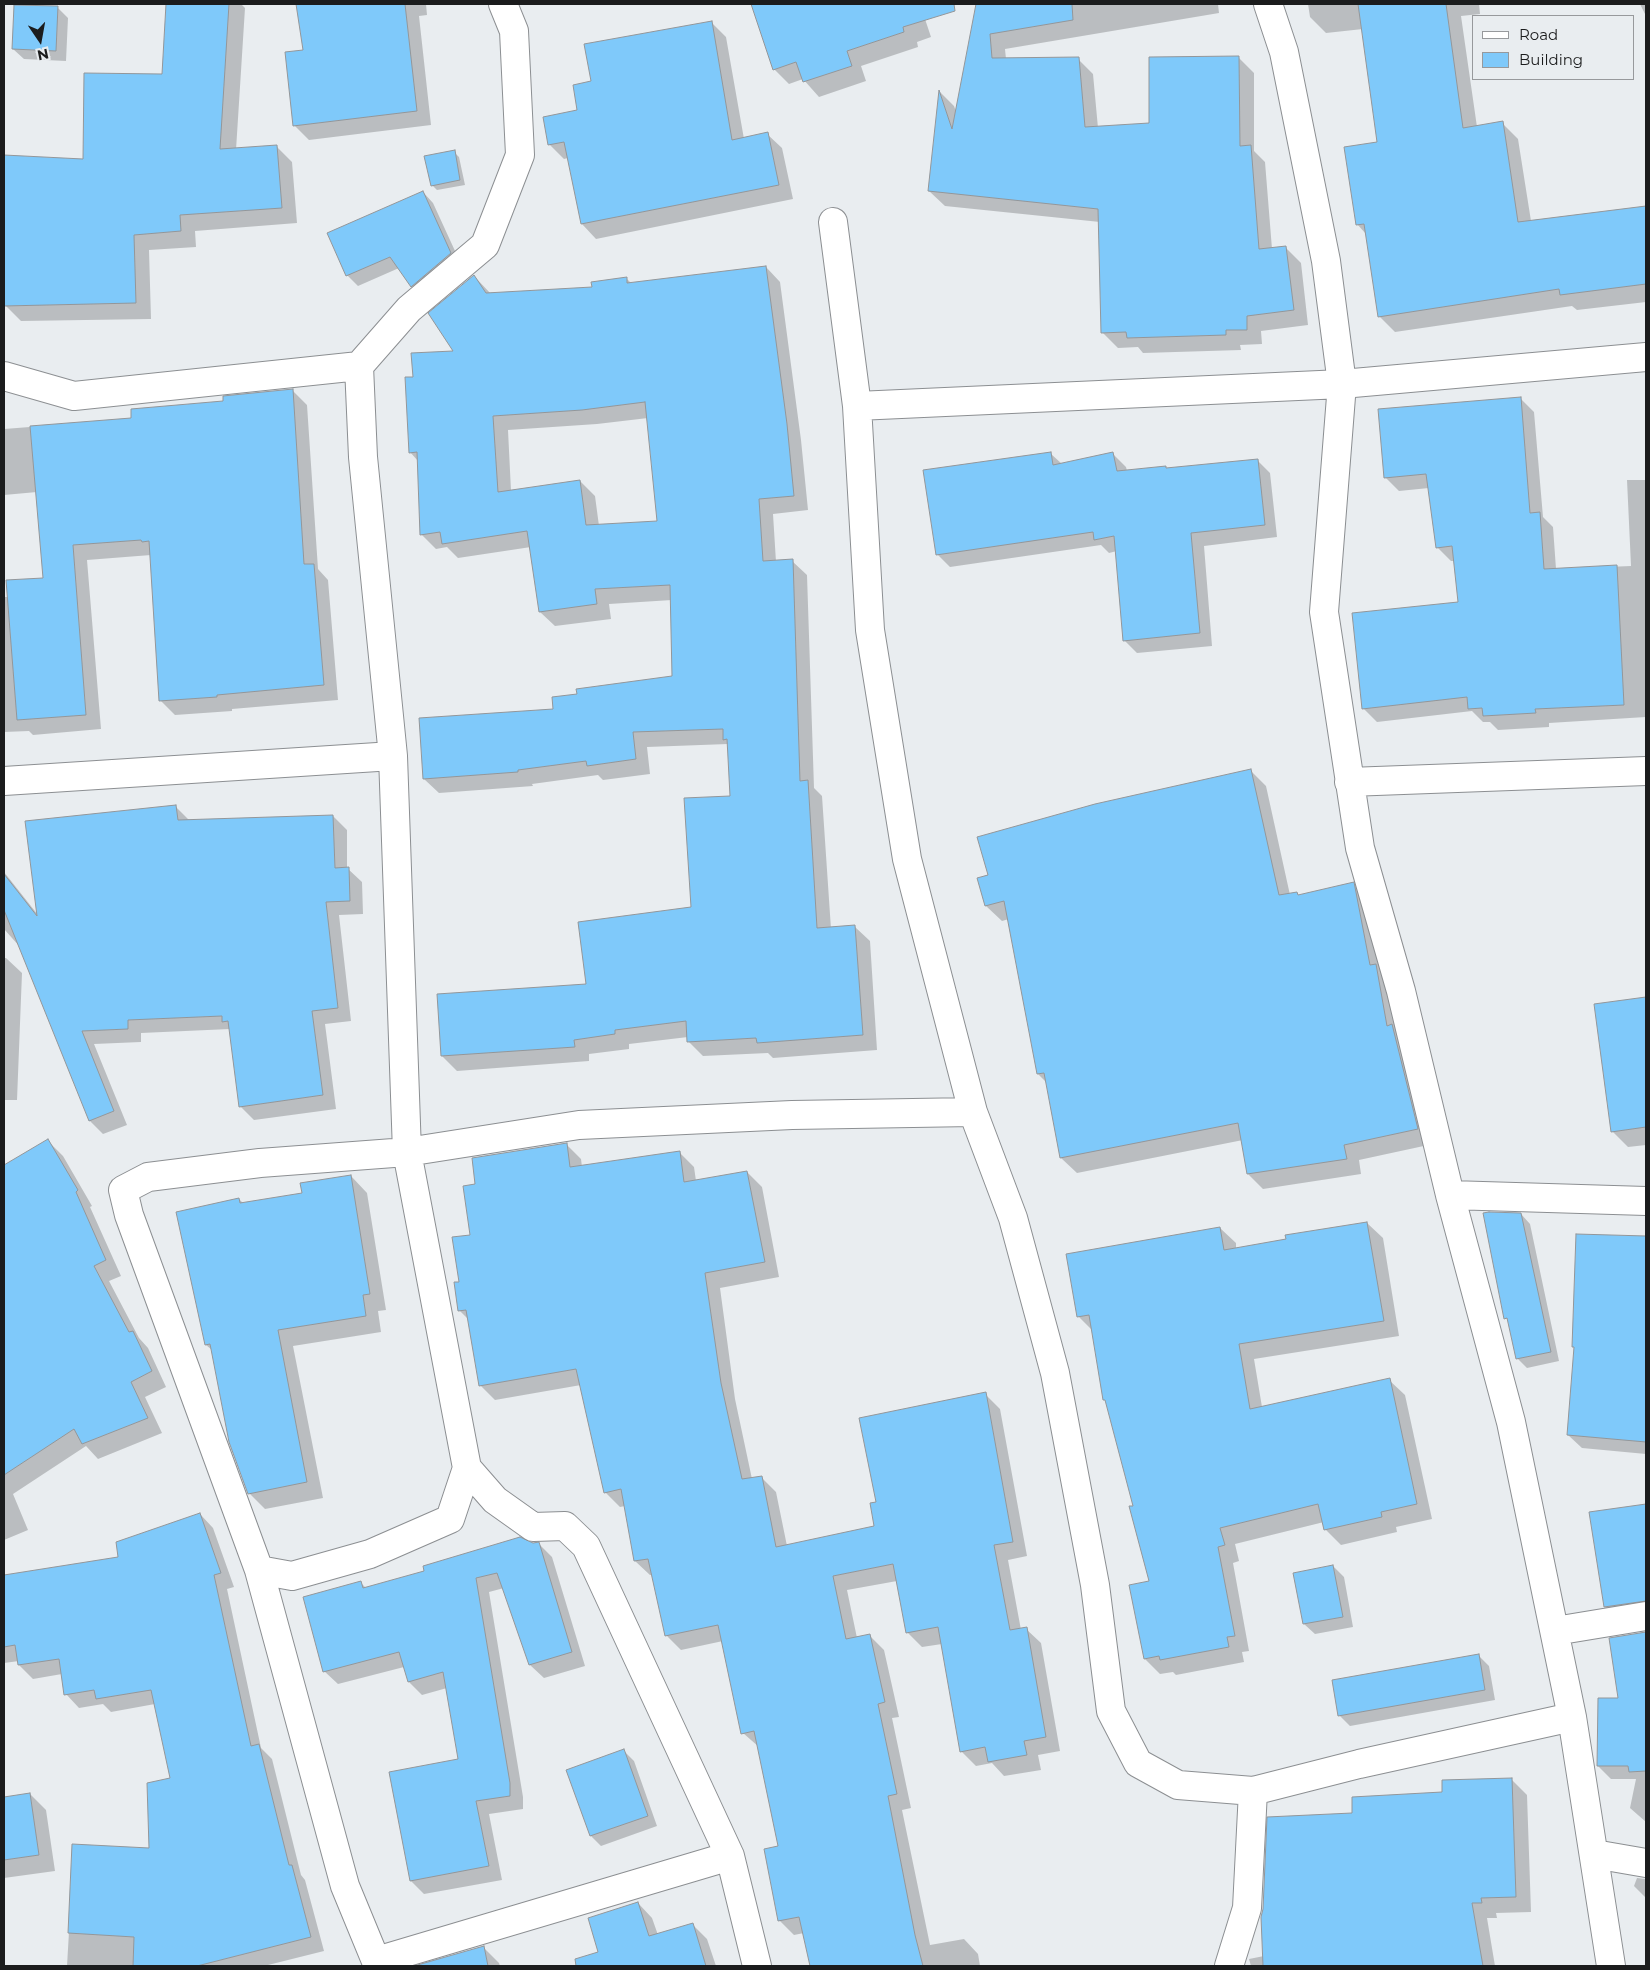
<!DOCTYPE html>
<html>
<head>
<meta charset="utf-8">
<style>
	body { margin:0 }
	#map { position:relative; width:1650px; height:1970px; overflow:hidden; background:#e9edf0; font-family:Montserrat,sans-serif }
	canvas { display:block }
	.frame { position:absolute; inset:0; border:5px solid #1b1c1d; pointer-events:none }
	.legend { position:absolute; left:1472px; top:15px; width:162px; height:65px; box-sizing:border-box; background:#e9edf0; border:1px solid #97999c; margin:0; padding:6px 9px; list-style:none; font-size:15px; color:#1b1c1d }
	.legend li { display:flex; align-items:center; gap:10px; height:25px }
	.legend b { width:25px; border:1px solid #97999c }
	.north { position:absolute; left:15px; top:15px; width:50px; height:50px; -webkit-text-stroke:4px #e9edf0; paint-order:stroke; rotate:168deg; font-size:14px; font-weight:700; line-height:20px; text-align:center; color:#1b1c1d }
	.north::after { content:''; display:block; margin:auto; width:18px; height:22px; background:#1b1c1d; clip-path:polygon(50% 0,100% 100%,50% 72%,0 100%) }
</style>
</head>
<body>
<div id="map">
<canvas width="1650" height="1970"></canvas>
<div class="frame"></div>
<ul class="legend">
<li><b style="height:6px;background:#fff"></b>Road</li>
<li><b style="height:14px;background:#7fc9fa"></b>Building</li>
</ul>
<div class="north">N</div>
</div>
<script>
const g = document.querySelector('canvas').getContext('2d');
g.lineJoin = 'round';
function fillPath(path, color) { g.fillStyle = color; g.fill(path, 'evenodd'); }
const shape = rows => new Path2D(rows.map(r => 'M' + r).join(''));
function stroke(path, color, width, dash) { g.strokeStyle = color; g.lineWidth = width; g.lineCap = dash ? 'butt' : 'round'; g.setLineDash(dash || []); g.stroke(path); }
fillPath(shape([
	[168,4,241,4,245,8,236,150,277,147,292,162,297,223,195,231,196,247,149,250,151,319,21,321,5,305,4,157,84,160,163,75],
	[297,4,426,4,427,15,419,16,431,125,309,140,294,125,304,51],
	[752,4,920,4,931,37,917,42,918,47,861,66,866,81,819,97,803,79,789,84,774,69],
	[978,4,1218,4,1219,13,1005,49,1006,59,1078,59,1093,74,1098,128,1150,124,1239,58,1254,73,1254,151,1265,162,1272,249,1285,247,1301,263,1308,325,1261,331,1262,344,1240,345,1241,350,1143,353,1138,347,1118,348,1103,333,1100,222,945,206,929,191,940,92,954,106,957,114],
	[1308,4,1479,4,1480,14,1461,16,1477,127,1502,123,1518,139,1531,221,1646,207,1646,302,1577,310,1572,306,1395,332,1379,316,1366,234,1357,224,1379,143,1363,29,1326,33,1310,17],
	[1640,4,1646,4,1646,16],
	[57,7,68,18,66,61,24,59,13,49],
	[711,22,726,37,744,139,767,134,782,148,793,199,596,239,582,224,568,158,564,159,549,144,579,111,593,82],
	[454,152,459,157,465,185,437,190,432,185],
	[423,192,433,203,461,264,422,297,412,286,399,268,358,286,347,275,329,234],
	[766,267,780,282,801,440,808,510,773,514,776,562,792,561,807,575,814,788,822,796,831,929,855,927,870,941,877,1050,773,1058,768,1053,703,1056,688,1041,688,1037,629,1044,629,1049,589,1054,589,1061,457,1071,442,1056,587,985,692,908,732,797,728,744,647,747,650,774,603,780,598,775,532,784,533,786,439,793,424,779,555,710,578,695,673,677,672,600,609,604,611,619,555,626,540,612,531,547,458,558,447,547,436,549,421,534,418,461,410,452,414,378,455,352,474,276,491,294,593,288,626,278,632,284],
	[648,418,658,522,599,526,595,496,580,481,511,491,508,430,597,424],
	[292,390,307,405,318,569,328,580,338,700,232,709,232,711,175,715,160,700,151,555,87,560,101,729,33,735,29,731,4,732,4,597,9,597,44,579,37,492,4,495,4,429,133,419],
	[1520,398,1534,412,1543,517,1553,527,1556,569,1631,566,1627,480,1646,480,1646,717,1549,723,1549,727,1498,730,1490,722,1483,722,1472,711,1377,722,1363,708,1459,603,1455,561,1451,561,1437,547,1429,488,1399,491,1385,477],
	[1050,453,1062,464,1113,454,1126,467,1127,471,1165,467,1168,470,1257,460,1270,473,1277,537,1204,546,1212,646,1137,653,1124,640,1117,551,1109,553,1101,545,950,567,937,554],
	[1251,771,1266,786,1290,895,1297,894,1299,896,1353,884,1369,899,1433,1144,1359,1160,1361,1174,1263,1189,1248,1174,1243,1140,1077,1173,1061,1158,1047,1083,1038,1074,1009,919,1002,921,986,906,979,878],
	[175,806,189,820,333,816,347,830,347,868,362,882,363,914,339,915,351,1021,325,1024,336,1109,254,1120,240,1106,230,1029,141,1033,141,1042,94,1044,127,1125,103,1134,90,1121,20,947,4,929,4,872,38,915],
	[4,958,6,958,22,973,17,1100,4,1100],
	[1646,998,1646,1145,1628,1147,1612,1131,1596,1005],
	[48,1141,63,1156,92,1206,90,1207,121,1276,109,1281,139,1338,148,1348,166,1387,145,1397,162,1433,98,1459,86,1446,13,1494,28,1530,4,1540,4,1166],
	[566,1144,581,1159,582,1167,679,1152,694,1167,696,1181,747,1172,762,1187,779,1277,720,1288,735,1399,752,1479,761,1477,776,1492,787,1546,876,1527,877,1503,985,1394,1000,1409,1027,1556,1008,1560,1021,1630,1026,1629,1041,1643,1060,1751,1038,1755,1041,1770,1004,1776,992,1763,976,1766,961,1751,942,1644,922,1647,907,1632,897,1581,847,1590,857,1638,869,1635,884,1650,899,1717,892,1718,911,1808,902,1810,930,1945,964,1939,978,1954,980,1966,811,1966,804,1933,794,1935,779,1920,780,1847,759,1747,743,1733,723,1641,681,1650,667,1636,653,1575,650,1575,635,1561,625,1506,620,1507,605,1492,581,1385,495,1400,480,1385,469,1320,459,1310,460,1283,471,1236,477,1185],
	[351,1176,367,1193,386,1310,378,1311,381,1332,293,1346,323,1498,265,1509,249,1493,212,1350,206,1345,239,1199,244,1204,303,1194],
	[1521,1214,1530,1224,1559,1361,1527,1368,1517,1358,1510,1322,1506,1318],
	[1367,1223,1383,1238,1399,1336,1254,1359,1262,1407,1389,1380,1405,1395,1432,1519,1396,1527,1397,1532,1341,1545,1325,1529,1324,1522,1235,1544,1239,1561,1233,1563,1249,1651,1242,1652,1244,1662,1176,1675,1173,1672,1160,1674,1145,1659,1151,1582,1135,1506,1107,1402,1104,1399,1093,1331,1079,1317,1068,1255,1220,1228,1236,1243,1236,1249],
	[1577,1235,1646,1237,1646,1454,1582,1448,1568,1435,1575,1348],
	[1646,1505,1646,1615,1618,1620,1605,1607,1590,1513],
	[200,1514,213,1528,234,1587,227,1589,261,1748,272,1759,301,1875,305,1880,324,1951,264,1966,67,1966,74,1845,150,1850,171,1779,155,1704,111,1712,103,1704,79,1708,66,1694,62,1674,33,1679,19,1665,19,1661,4,1663,4,1577,119,1558],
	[533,1544,539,1544,552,1557,585,1666,544,1678,530,1665,504,1588,489,1592,523,1797,523,1809,489,1814,502,1880,424,1894,411,1881,459,1760,447,1688,422,1695,409,1682,404,1667,338,1684,324,1671,361,1583,367,1589],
	[1333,1566,1344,1577,1353,1627,1315,1634,1304,1624],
	[1646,1633,1646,1822,1630,1808,1636,1779,1611,1779,1598,1766,1619,1700,1610,1639],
	[1478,1655,1489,1666,1495,1700,1350,1726,1339,1715],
	[624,1751,634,1761,657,1826,601,1846,591,1836],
	[1511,1779,1527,1795,1531,1912,1496,1913,1497,1918,1487,1918,1495,1966,1251,1966,1249,1959,1264,1956,1354,1814],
	[30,1794,46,1810,55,1871,4,1878,4,1798],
	[1637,1878,1646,1879,1646,1898,1634,1886],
	[638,1903,652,1918,658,1935,692,1924,707,1939,716,1966,604,1966,589,1919],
	[483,1947,499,1963,500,1966,419,1966]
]), '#0003');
const building = shape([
	[166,4,229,4,220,149,277,145,282,208,180,215,181,231,134,235,136,303,4,306,4,155,83,159,84,73,162,74,166,4],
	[296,4,405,4,417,111,293,126,285,52,303,50,296,4],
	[751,4,954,4,955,11,903,27,904,32,847,51,852,66,803,82,796,62,773,70,751,4],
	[976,4,1072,4,1073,20,990,34,992,58,1079,57,1085,127,1149,123,1149,57,1239,56,1240,146,1251,145,1259,249,1286,246,1294,310,1247,316,1247,330,1226,330,1226,335,1127,338,1126,332,1101,333,1098,209,928,191,939,90,952,129,976,4],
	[1358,4,1446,4,1463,128,1503,121,1518,222,1646,206,1646,284,1560,295,1559,289,1378,317,1364,224,1356,225,1344,147,1377,142,1358,4],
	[14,5,58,6,56,51,12,49,14,5],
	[712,21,732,140,768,132,779,185,581,224,564,142,548,145,543,117,577,110,573,85,591,81,584,44,712,21],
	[455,150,460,180,431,186,424,156,455,150],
	[423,191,451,253,411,287,390,257,346,276,327,233,423,191],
	[766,266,787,424,794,496,759,499,763,561,793,559,800,781,808,780,817,928,855,925,863,1035,757,1043,756,1038,687,1042,686,1021,615,1030,615,1034,574,1040,575,1047,441,1056,437,994,586,984,578,922,691,907,684,798,730,796,727,739,723,740,723,729,633,732,636,759,587,766,586,761,518,770,518,772,423,779,419,718,553,709,552,697,577,694,576,689,672,676,670,585,595,589,597,604,539,612,527,531,442,544,440,532,420,535,417,452,409,453,405,377,413,377,411,353,453,351,428,313,474,275,486,293,592,287,591,282,627,277,627,283,766,266],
	[645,402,657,521,586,525,580,480,498,492,493,416,582,410,645,402],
	[293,389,304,564,314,564,324,685,217,695,217,697,159,701,149,541,142,542,141,540,73,545,86,715,17,720,6,580,43,578,30,426,131,418,131,409,223,401,223,396,293,389],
	[1521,397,1530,513,1540,512,1544,569,1617,565,1624,705,1535,709,1536,713,1483,716,1482,708,1468,709,1467,697,1362,709,1352,613,1458,602,1452,546,1436,548,1426,474,1384,478,1378,409,1521,397],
	[1051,452,1053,465,1113,452,1117,471,1166,466,1166,468,1258,459,1265,525,1191,533,1200,633,1123,641,1114,536,1094,540,1093,532,936,555,923,470,1051,452],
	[1251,769,1279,895,1297,892,1298,895,1354,882,1370,965,1376,964,1387,1026,1392,1024,1418,1129,1344,1145,1347,1159,1247,1174,1238,1123,1060,1158,1044,1073,1037,1074,1004,901,985,906,977,878,988,875,977,837,1095,804,1251,769],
	[176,805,178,820,333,815,335,868,349,867,350,901,326,902,338,1008,312,1011,323,1095,239,1107,228,1021,222,1022,222,1016,128,1020,128,1029,82,1031,114,1111,89,1121,4,910,4,874,37,916,25,821,176,805],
	[1646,997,1646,1127,1611,1132,1594,1004,1646,997],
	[48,1139,78,1190,76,1192,106,1260,94,1266,129,1332,133,1331,152,1371,131,1382,148,1418,82,1444,74,1429,4,1475,4,1165,48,1139],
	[567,1143,570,1167,680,1151,684,1182,747,1171,765,1262,705,1273,721,1383,742,1479,762,1476,776,1547,874,1526,870,1503,876,1502,859,1418,986,1392,1013,1542,994,1545,1010,1630,1027,1627,1046,1737,1024,1741,1027,1755,988,1762,985,1747,960,1752,938,1627,906,1633,893,1564,833,1576,846,1639,870,1634,885,1702,878,1704,897,1794,888,1796,915,1935,923,1966,810,1966,799,1917,778,1921,764,1849,778,1846,754,1731,741,1734,718,1625,665,1636,648,1559,634,1561,621,1489,604,1493,576,1369,479,1386,466,1310,458,1311,454,1282,459,1282,452,1237,470,1235,463,1186,475,1184,472,1158,567,1143],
	[351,1175,370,1294,363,1295,366,1316,278,1330,307,1482,248,1494,229,1442,210,1344,205,1345,176,1212,239,1198,240,1203,302,1193,300,1183,351,1175],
	[1489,1212,1521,1213,1551,1352,1516,1359,1507,1318,1504,1319,1483,1213,1489,1212],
	[1367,1222,1384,1321,1239,1344,1250,1409,1390,1378,1417,1504,1381,1512,1382,1517,1324,1530,1318,1504,1220,1528,1225,1545,1218,1547,1235,1636,1227,1637,1229,1647,1160,1660,1159,1656,1144,1659,1129,1585,1149,1581,1129,1506,1133,1506,1105,1400,1103,1400,1089,1315,1077,1317,1066,1254,1220,1227,1224,1250,1286,1239,1285,1235,1367,1222],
	[1576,1234,1646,1236,1646,1442,1567,1435,1574,1347,1572,1347,1576,1234],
	[1646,1504,1646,1601,1604,1607,1589,1512,1646,1504],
	[200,1513,221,1573,214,1575,251,1746,259,1744,289,1865,292,1865,311,1937,197,1966,133,1966,134,1937,68,1933,72,1844,149,1848,147,1783,170,1778,151,1690,96,1699,94,1690,64,1695,59,1659,18,1665,15,1645,4,1647,4,1575,118,1557,116,1542,200,1513],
	[520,1537,533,1543,539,1542,572,1652,529,1665,497,1573,476,1578,510,1783,510,1796,476,1801,489,1866,410,1881,389,1772,458,1759,443,1672,408,1682,399,1652,323,1672,303,1597,361,1581,363,1588,424,1571,423,1566,520,1537],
	[1333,1565,1343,1617,1303,1624,1293,1573,1333,1565],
	[1646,1632,1646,1771,1629,1772,1628,1766,1597,1766,1598,1698,1618,1698,1609,1638,1646,1632],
	[1479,1654,1485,1690,1338,1716,1332,1680,1479,1654],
	[624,1749,648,1816,590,1836,566,1770,624,1749],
	[1512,1778,1516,1897,1481,1898,1482,1903,1472,1903,1483,1966,1263,1966,1261,1917,1263,1909,1267,1817,1352,1813,1352,1797,1442,1792,1442,1780,1512,1778],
	[30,1793,39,1855,4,1860,4,1797,30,1793],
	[638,1902,649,1936,693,1923,706,1966,576,1966,575,1959,598,1952,588,1918,638,1902],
	[484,1946,488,1966,414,1966,484,1946]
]);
fillPath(building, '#7fc9fa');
stroke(building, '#939699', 1);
const minor = shape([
	[1268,4,1284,52,1326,261,1342,384,1324,612,1360,848,1401,991,1450,1195,1511,1422,1572,1717,1611,1966],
	[833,222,857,406,870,630,907,859,973,1112,1013,1218,1055,1373,1095,1585,1111,1711,1138,1763,1178,1785,1253,1791,1359,1764,1572,1717],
	[4,376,74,396,359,366],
	[857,406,1342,384,1646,357],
	[4,781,393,756],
	[1349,782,1646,771],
	[1450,1195,1646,1201],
	[467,1468,495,1500,533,1527,565,1526,586,1546,730,1856,757,1966],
	[259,1570,292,1576,370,1554,450,1519,467,1468,407,1152,393,756,363,457,359,366,409,309,485,245,520,155,514,31,503,4],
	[1555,1631,1646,1616],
	[1594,1854,1646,1863],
	[377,1961,730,1856],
	[378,1966,345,1886,259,1570,129,1215,123,1190,148,1177,260,1163,407,1152,579,1125,792,1115,973,1112],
	[1229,1966,1247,1908,1253,1791]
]);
stroke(minor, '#8c8f92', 30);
stroke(minor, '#fff', 28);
</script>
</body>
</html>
